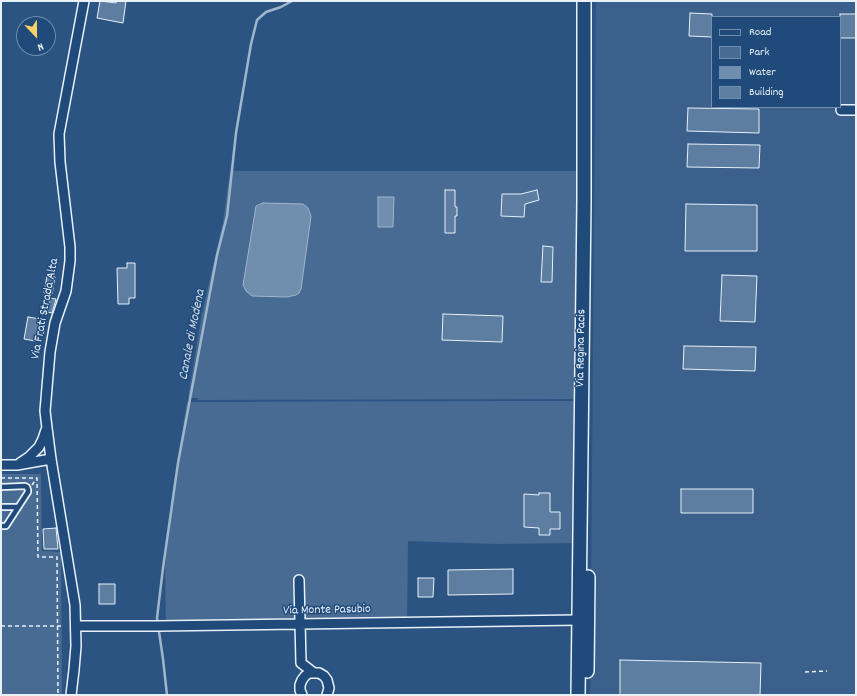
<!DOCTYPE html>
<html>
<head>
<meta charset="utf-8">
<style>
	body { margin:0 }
	#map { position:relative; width:857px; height:696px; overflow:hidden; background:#2b5482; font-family:Dekko,sans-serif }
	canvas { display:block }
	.frame { position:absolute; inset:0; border:2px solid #e8f1f8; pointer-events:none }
	.legend { position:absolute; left:711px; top:16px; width:130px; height:92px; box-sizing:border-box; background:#1f4a7a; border:1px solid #6f8dac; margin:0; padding:5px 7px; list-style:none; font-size:12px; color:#e8f1f8 }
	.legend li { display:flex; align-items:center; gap:8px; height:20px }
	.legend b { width:20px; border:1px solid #6f8dac }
	.north { position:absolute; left:16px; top:16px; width:40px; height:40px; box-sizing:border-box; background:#1f4a7a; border:1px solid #6f8dac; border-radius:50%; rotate:158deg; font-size:11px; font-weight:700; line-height:16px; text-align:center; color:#e8f1f8 }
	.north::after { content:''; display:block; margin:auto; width:14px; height:18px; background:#ffd166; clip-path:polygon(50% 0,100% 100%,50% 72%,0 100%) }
</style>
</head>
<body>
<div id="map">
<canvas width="857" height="696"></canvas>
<div class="frame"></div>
<ul class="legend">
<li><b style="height:5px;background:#1f4a7a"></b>Road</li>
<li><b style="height:11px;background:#476b93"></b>Park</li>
<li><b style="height:11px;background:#708ead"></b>Water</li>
<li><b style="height:11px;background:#5d7da1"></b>Building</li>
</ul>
<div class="north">N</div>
</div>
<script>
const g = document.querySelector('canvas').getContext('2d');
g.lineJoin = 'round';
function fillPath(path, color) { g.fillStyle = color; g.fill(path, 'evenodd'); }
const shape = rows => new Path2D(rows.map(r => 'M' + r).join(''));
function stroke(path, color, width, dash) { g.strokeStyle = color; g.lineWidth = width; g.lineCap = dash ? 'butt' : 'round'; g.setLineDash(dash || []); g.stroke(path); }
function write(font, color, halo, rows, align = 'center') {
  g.font = font + ' Dekko,sans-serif'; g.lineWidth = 3; g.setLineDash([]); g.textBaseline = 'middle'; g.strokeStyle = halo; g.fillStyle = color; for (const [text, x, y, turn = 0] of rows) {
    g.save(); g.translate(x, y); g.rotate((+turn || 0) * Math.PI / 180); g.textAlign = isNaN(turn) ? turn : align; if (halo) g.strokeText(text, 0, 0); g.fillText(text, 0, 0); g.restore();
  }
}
fillPath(shape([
	[596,1,856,1,856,695,590,695],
	[712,17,840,17,840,107,712,107]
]), '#3a608b');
fillPath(shape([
	[230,171,578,171,585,375,575,393,575,399,198,400,198,398,188,398,202,314,223,222],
	[497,401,575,401,574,543,496,544,408,541,407,627,166,630,165,566,173,489,187,402],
	[1,474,41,474,42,551,61,552,62,695,1,695]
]), '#476b93');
const water = shape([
	[378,197,394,197,393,227,378,227,378,197],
	[263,203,303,204,308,208,311,216,301,289,299,293,296,295,287,297,252,296,246,291,243,285,256,206,263,203]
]);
fillPath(water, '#708ead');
stroke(water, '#a0b6cb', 1);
stroke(shape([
	[167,695,163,659,157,618,163,568,178,463,217,255,227,216,236,133,251,44,257,20,266,12,281,7,292,1]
]), '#a0b6cb', 2.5);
const building = shape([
	[100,1,116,3,117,1,126,1,123,23,97,18,100,1],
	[690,13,712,14,712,37,689,36,690,13],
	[840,14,856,14,856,38,840,38,840,14],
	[688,108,759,109,759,133,687,131,688,108],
	[688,144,760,145,759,168,687,167,688,144],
	[445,190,455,190,455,207,457,207,457,216,455,216,455,233,445,233,445,190],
	[537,190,539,200,525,204,524,217,501,216,502,194,521,194,537,190],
	[686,204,757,205,757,251,685,251,686,204],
	[543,246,553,247,552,282,541,282,543,246],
	[127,263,135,263,135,298,129,298,129,304,118,304,117,268,127,268,127,263],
	[722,275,757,276,755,322,720,321,722,275],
	[47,276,55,277,52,294,44,293,47,276],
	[50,298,56,299,52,313,47,312,50,298],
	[443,314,503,316,502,342,442,340,443,314],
	[28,317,46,320,43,335,36,334,35,341,24,339,28,317],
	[684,346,756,347,755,371,683,369,684,346],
	[681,489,753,489,753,513,681,513,681,489],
	[539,493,550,493,550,512,560,512,560,529,550,529,550,535,539,535,539,528,524,527,524,494,539,495,539,493],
	[56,528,58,549,44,549,43,529,56,528],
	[513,569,513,594,448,595,448,570,513,569],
	[418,578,434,578,433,597,418,597,418,578],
	[99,584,115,584,115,604,99,604,99,584],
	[620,660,761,663,760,695,620,695,620,660]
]);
fillPath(building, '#5d7da1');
stroke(building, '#e8f1f8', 1);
const lane = shape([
	[1,487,25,486,27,487,28,490,28,492,6,526,1,526],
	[1,507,18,507]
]);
const street = shape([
	[841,110,856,110],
	[20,463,29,457,39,447,43,439,46,430],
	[1,465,17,465,51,459],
	[299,580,301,663,314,673],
	[76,626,158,626,578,620],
	[71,695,74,670,76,646,75,605,51,459,47,428,45,411,50,352,55,323,66,291,70,261,70,247,60,162,59,134,84,1],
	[302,695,300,690,300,685,302,680,305,676,309,673,319,673,324,676,327,680,329,688,327,695]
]);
const secondary = shape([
	[587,671,588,577],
	[578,695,584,201,584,1]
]);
stroke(lane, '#e8f1f8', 8);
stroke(street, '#e8f1f8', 12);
stroke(secondary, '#e8f1f8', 16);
stroke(shape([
	[1,478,37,478,38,557,57,557,58,695,39,695],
	[32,485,37,478],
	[1,626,61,626],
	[805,672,827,671]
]), '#e8f1f8', 1.5, [4, 3]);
stroke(lane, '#1f4a7a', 4.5);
stroke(street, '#1f4a7a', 9);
stroke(secondary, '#1f4a7a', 13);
write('13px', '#e8f1f8', '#1f4a7a', [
	["Via Frati Strada Alta",46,309,-79],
	["Via Regina Pacis",582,348,-89],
	["Via Monte Pasubio",327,611,-1]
]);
write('italic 14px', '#d0dde9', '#1f4a7a', [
	["Canale di Modena",193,335,-79]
]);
</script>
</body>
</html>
